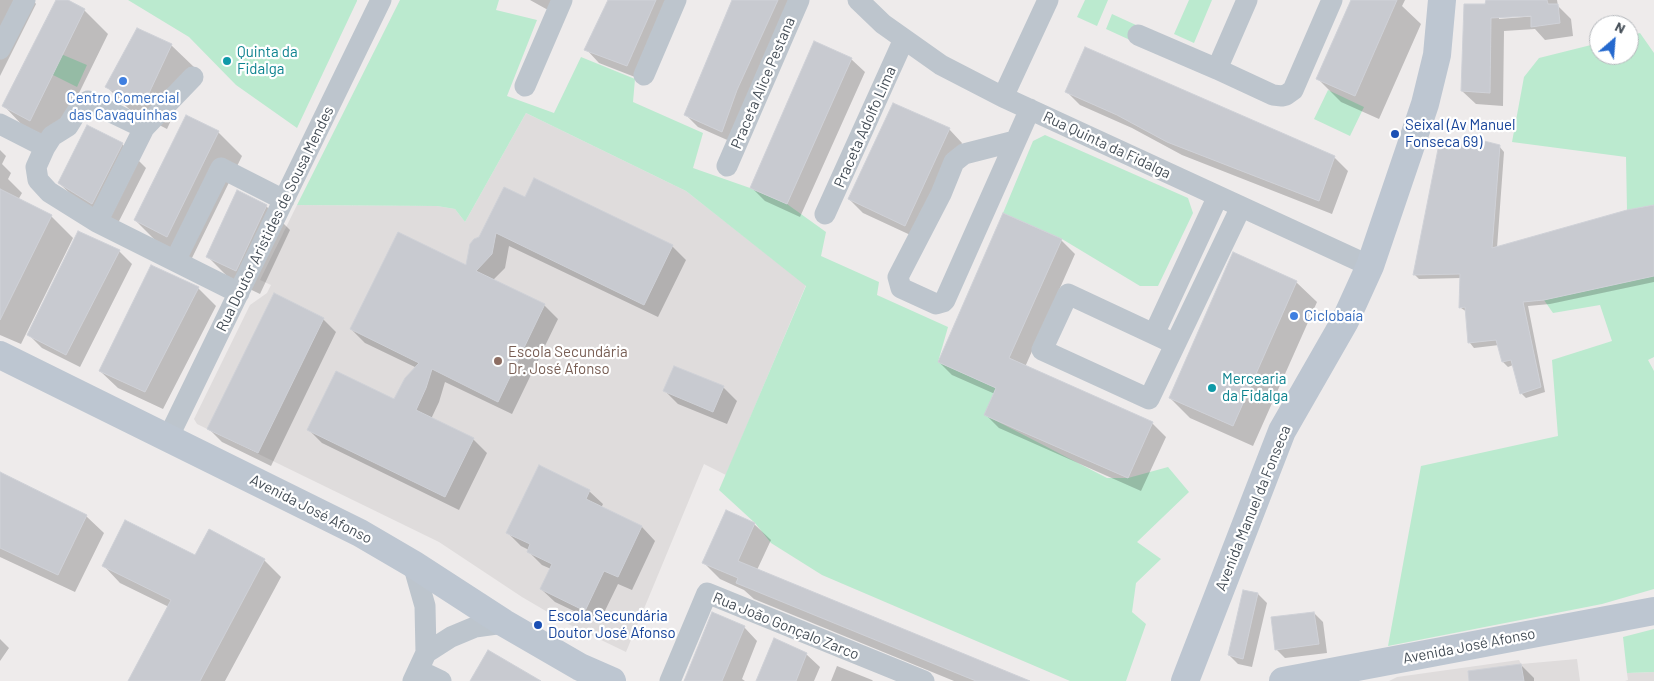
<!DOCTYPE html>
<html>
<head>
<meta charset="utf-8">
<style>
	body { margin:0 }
	#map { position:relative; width:1654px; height:681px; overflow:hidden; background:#eeebeb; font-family:Barlow,sans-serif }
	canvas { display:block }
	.north { position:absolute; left:1589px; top:15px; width:50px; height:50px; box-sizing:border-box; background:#fff; border:1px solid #b5b8bc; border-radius:50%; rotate:27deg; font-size:14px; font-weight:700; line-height:20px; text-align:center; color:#454e57 }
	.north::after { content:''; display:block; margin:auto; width:18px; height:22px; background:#2569ce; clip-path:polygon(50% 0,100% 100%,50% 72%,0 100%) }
</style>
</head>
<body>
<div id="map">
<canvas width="1654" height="681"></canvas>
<div class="north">N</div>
</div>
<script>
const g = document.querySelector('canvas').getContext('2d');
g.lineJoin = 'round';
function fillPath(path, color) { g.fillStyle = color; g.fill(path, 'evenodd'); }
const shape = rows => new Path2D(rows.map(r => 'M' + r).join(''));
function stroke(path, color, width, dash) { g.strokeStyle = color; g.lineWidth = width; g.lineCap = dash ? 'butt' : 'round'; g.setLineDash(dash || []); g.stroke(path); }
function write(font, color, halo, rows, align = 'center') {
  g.font = font + ' Barlow,sans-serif'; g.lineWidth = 4.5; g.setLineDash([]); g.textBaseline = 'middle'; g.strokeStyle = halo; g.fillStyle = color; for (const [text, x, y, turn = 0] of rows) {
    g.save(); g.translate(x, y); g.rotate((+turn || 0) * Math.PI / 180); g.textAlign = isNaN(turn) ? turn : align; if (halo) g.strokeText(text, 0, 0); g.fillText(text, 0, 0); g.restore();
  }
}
fillPath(shape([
	[526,113,686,191,806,285,726,475,704,464,626,652,568,624,522,597,439,542,197,424,194,419,250,305,267,293,271,285,260,280,297,205,437,206,455,209,465,222],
	[1577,659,1580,681,1389,681,1397,677,1519,660,1521,664],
	[1654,672,1654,681,1625,681,1628,680,1627,673]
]), '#dfdcdc');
fillPath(shape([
	[128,0,357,0,357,1,297,128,236,85,189,37],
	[400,0,499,0,496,10,537,20,507,96,554,113,581,57,635,79,633,102,703,133,693,168,750,188,787,204,826,232,821,256,879,282,877,295,948,327,938,362,996,388,985,415,1107,478,1128,478,1168,467,1189,492,1137,542,1161,559,1136,583,1132,612,1146,624,1126,681,1070,681,822,575,771,543,755,523,719,490,806,286,686,191,526,113,465,222,455,209,437,206,297,205],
	[1085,0,1108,0,1097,26,1077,17],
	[1189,0,1212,0,1194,43,1174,34],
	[1112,14,1136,25,1130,40,1106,29],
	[1640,33,1654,53,1654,205,1627,210,1626,157,1512,142,1524,77,1539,58,1599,43,1599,55,1629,55,1629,36],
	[61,54,87,65,77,87,51,74],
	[1328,90,1364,107,1350,136,1314,119],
	[1045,135,1188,198,1193,213,1158,286,1140,286,1062,239,1003,213,1033,141],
	[1654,276,1654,357,1648,360,1654,371,1654,589,1602,604,1388,646,1421,466,1558,436,1552,360,1612,341,1600,305,1553,313,1544,300],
	[1654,629,1654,672,1627,673,1623,637]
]), '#bbeacf');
fillPath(shape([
	[0,0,33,0,36,4,0,76],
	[57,0,65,0,84,10,108,34,54,144,27,130,4,106],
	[530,0,564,0,557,15],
	[609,0,675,0,640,79,599,63,586,49],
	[733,0,795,0,734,143,698,127,685,114],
	[1352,0,1405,0,1402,6,1421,24,1379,119,1341,102,1317,78],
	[1487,0,1557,0,1558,6,1571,19,1573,36,1545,40,1535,29,1504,31,1503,106,1476,104,1462,91],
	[1537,14,1537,16,1499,19,1499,17],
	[171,45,195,68,167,129,130,110,106,86],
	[851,59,865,72,800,217,765,201,752,188],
	[1066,91,1334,157,1348,171,1332,214,1182,155,1132,128,1080,105],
	[949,129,962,143,919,239,863,213,849,199],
	[218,132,242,156,191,260,159,244,135,220],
	[122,144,146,168,116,227,83,206,59,183],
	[1499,146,1504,152,1497,248,1654,206,1654,282,1550,304,1528,306,1545,392,1526,398,1521,393,1513,365,1508,367,1503,362,1499,345,1474,348,1470,343,1467,312,1461,308,1461,278,1419,279,1414,274],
	[0,150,6,156,2,164,11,173,8,179,22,193,18,200,51,216,73,238,21,344,0,335],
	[238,192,266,206,290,230,260,294,231,280,208,257],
	[525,199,672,246,686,260,658,317,509,246,505,268,493,280,544,305,558,319,512,414,445,382,439,402,431,419,473,439,487,453,459,510,322,443,308,429,395,401,417,368,365,343,351,329,467,267,480,238],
	[1061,240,1075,254,1025,367,1152,423,1166,437,1141,491,999,428,986,415,995,394,952,375,939,362],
	[119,251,132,264,80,367,42,348,29,335],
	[1296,282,1317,302,1253,446,1190,418,1170,398],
	[198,288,216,306,163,409,118,388,100,371],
	[323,319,336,332,271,466,222,442,209,429],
	[723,387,737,401,727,424,678,404,665,391],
	[0,473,86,516,104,533,75,592,0,557],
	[589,491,603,504,601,508,642,527,655,541,632,590,618,584,599,623,555,602,541,589,551,569,542,565,528,551,529,550,521,546,508,533],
	[754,524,771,540,757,570,1017,681,954,681,754,599,744,590,720,579,704,563],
	[195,557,264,560,281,577,225,681,129,681,169,607,120,583,104,566],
	[1258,594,1267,603,1252,667,1238,664,1229,655],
	[1314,613,1323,622,1327,653,1285,658,1276,649],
	[713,614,744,627,757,641,742,679,745,681,684,681],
	[0,639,9,648,0,661],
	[806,654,820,667,814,681,757,681],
	[1521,665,1534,678,1534,681,1492,681],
	[837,666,872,680,873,681,831,681]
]), '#0003');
const building = shape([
	[56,0,68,0,85,9,30,121,2,106,56,0],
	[608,0,656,0,627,66,584,50,608,0],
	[732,0,778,0,737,90,722,132,684,115,732,0],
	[1351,0,1397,0,1355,96,1316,79,1351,0],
	[1486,0,1547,0,1548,4,1558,4,1560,23,1531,27,1531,16,1491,18,1490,93,1461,91,1464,4,1485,4,1486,0],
	[137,28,172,44,143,106,105,87,137,28],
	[814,41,852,58,787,204,750,188,814,41],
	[1085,47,1335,156,1319,201,1167,142,1117,115,1065,92,1085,47],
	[893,103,950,128,905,226,848,199,893,103],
	[186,115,219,131,167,237,134,220,186,115],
	[87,125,123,143,92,204,58,183,87,125],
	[1480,140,1500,145,1492,248,1627,210,1654,205,1654,276,1544,300,1523,302,1541,387,1520,394,1511,360,1502,362,1496,340,1468,343,1465,307,1459,308,1460,274,1413,275,1438,149,1480,140],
	[534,178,673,245,644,305,496,233,492,254,476,271,545,304,498,402,432,369,426,388,416,410,474,438,445,497,307,430,336,371,394,399,405,378,419,363,350,329,398,232,466,265,470,244,474,239,479,237,504,187,525,197,534,178],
	[0,189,52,215,0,320,0,189],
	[237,190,267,205,236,271,206,257,237,190],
	[1003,213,1062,239,1009,358,1153,422,1128,478,984,415,996,388,938,362,1003,213],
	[78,231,120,250,66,355,27,335,78,231],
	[1233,252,1297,281,1233,426,1169,398,1233,252],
	[151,265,199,287,145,392,99,371,151,265],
	[274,293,324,318,258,453,207,429,274,293],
	[674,366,724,386,713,412,663,391,674,366],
	[539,465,590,490,586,499,642,526,618,577,604,571,585,611,540,589,552,564,527,552,530,544,506,533,539,465],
	[0,472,87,515,58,575,0,548,0,472],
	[726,510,755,523,738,561,1030,681,976,681,736,583,738,578,702,563,726,510],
	[125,520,195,555,209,529,265,559,200,681,128,681,171,600,102,566,125,520],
	[1243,590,1258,593,1243,659,1228,655,1243,590],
	[712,612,745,626,722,681,684,681,712,612],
	[1314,612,1319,644,1275,650,1271,617,1314,612],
	[774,638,807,653,796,681,756,681,774,638],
	[488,650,541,681,470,681,488,650],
	[1521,664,1524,681,1469,681,1468,671,1521,664]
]);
fillPath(building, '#c8cad0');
stroke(building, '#cfd1d7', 1);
stroke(shape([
	[858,0,883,24,941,65,1003,97,1370,266],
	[1247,0,1217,69,1273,95,1282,96,1286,95,1293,90,1332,0],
	[1138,35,1217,69],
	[0,49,25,0],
	[644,75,676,0],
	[525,86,562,0],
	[1003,97,1048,0],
	[0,124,45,147,36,167,38,180,49,192,97,222,239,293],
	[1015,141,964,154,954,162,941,194,898,277,901,288,936,304,943,302,945,300,1030,109],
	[45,147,52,136,68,126,81,105,88,101,144,128,193,77],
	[727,166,799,0],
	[825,214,904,39],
	[97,222,144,128],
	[175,261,221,168,284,200],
	[1154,334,1218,196],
	[1175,344,1068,294,1042,350,1149,399,1241,207],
	[168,438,381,0],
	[426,653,451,637,475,627,504,623],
	[418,670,441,681],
	[413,681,426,653,425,606,413,564],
	[670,681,707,593,924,681]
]), '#bdc5cd', 21);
stroke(shape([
	[0,355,360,533,413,564,504,623,580,667,612,681],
	[1185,681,1282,431,1345,321,1370,266,1425,104,1437,55,1442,0],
	[1283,681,1654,611]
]), '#bdc6d1', 28);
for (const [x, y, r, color] of [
	[227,61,5,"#0f9aa8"],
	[123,81,5,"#3f7fe0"],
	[1395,134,5,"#1a4fb4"],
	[1294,316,5,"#3f7fe0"],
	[498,361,5,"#8d6e63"],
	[1212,388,5,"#0f9aa8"],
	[538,625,5,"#1a4fb4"]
]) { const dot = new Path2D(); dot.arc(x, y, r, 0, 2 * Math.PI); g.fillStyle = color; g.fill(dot); stroke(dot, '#fff', 2); }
write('15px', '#0d838f', '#fff', [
	["Quinta da",237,52],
	["Fidalga",237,69],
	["Mercearia",1222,379],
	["da Fidalga",1222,396]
], 'left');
write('15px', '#454e57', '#fff', [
	["Praceta Alice Pestana",763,83,-67],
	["Praceta Adolfo Lima",865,127,-66],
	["Rua Quinta da Fidalga",1107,145,25],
	["Rua Doutor Aristides de Sousa Mendes",275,219,-64],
	["Avenida Manuel da Fonseca",1253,508,-68],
	["Avenida José Afonso",311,509,27],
	["Rua João Gonçalo Zarco",786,626,22],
	["Avenida José Afonso",1469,646,-11]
]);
write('15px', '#366cbe', '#fff', [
	["Centro Comercial",123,98],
	["das Cavaquinhas",123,115],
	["Ciclobaía",1304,316,"left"]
]);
write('15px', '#164399', '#fff', [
	["Seixal (Av Manuel",1405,125],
	["Fonseca 69)",1405,142],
	["Escola Secundária",548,616],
	["Doutor José Afonso",548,633]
], 'left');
write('15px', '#785e54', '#fff', [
	["Escola Secundária",508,352],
	["Dr. José Afonso",508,369]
], 'left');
</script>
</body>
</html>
